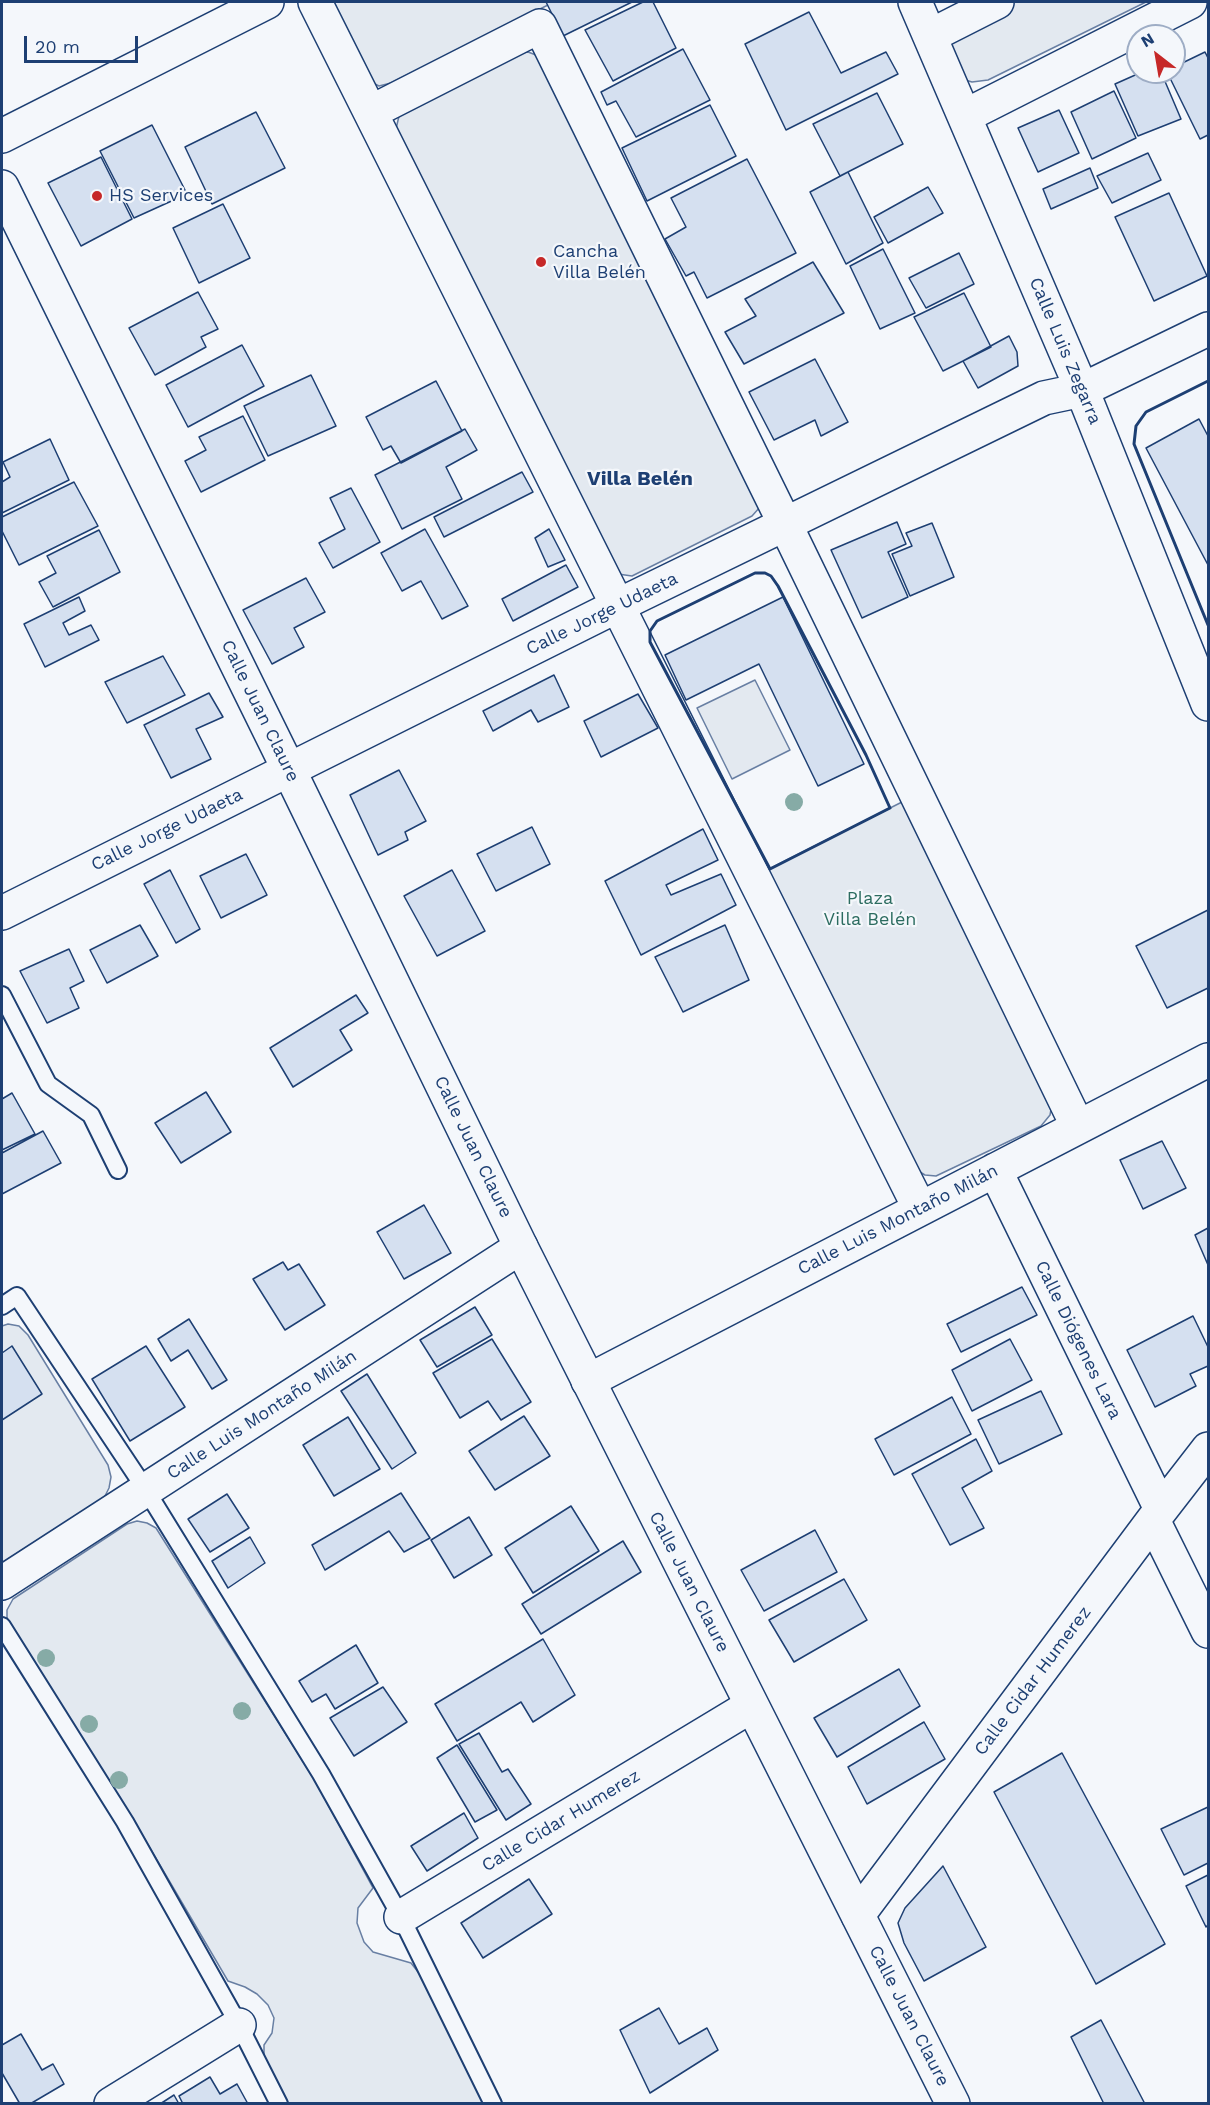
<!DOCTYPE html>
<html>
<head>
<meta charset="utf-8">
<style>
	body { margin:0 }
	#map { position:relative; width:1210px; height:2105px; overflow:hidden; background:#f4f7fb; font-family:"Work Sans",sans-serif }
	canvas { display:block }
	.frame { position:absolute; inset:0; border:3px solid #1d3f73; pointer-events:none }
	.north { position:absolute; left:1126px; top:24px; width:60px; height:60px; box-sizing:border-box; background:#f4f7fb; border:2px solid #9eadc5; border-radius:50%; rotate:329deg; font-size:16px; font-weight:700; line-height:24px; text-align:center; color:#1d3f73 }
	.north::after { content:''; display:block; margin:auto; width:21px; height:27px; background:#c62828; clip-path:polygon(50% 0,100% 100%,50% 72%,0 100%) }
	.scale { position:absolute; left:24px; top:36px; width:114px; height:27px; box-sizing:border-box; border:3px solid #1d3f73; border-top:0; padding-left:8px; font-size:18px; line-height:21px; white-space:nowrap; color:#1d3f73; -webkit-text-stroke:4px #f4f7fb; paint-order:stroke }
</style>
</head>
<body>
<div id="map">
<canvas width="1210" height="2105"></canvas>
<div class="frame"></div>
<div class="north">N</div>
<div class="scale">20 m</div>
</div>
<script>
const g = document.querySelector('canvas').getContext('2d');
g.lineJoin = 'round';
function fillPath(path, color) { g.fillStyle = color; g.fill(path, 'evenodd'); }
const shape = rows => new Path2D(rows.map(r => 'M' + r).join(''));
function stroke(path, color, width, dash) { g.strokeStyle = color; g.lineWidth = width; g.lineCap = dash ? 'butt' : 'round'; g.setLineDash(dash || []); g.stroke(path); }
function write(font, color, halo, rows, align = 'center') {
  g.font = font + ' "Work Sans",sans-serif'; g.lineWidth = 4.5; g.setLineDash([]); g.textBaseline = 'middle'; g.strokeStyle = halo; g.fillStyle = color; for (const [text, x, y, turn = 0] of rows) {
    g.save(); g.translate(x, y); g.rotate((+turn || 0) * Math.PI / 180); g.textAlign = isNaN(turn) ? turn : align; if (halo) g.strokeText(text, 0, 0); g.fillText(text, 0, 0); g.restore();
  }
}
const green = shape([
	[332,2,551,2,552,3,391,83,379,86,371,82,332,2],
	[1012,2,1146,2,988,80,972,82,962,79,947,45,1012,2],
	[528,52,536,55,760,507,752,516,632,576,618,574,396,129,399,116,519,53,528,52],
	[755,680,790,750,732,779,697,708,755,680],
	[906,800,1052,1104,1050,1115,1041,1126,936,1176,925,1175,915,1169,761,873,906,800],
	[8,1324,19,1326,28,1335,108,1465,111,1477,109,1488,104,1498,2,1563,2,1326,8,1324],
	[137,1521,147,1523,156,1528,314,1779,373,1888,358,1908,357,1923,364,1942,373,1952,411,1963,422,1977,485,2103,285,2103,264,2063,264,2045,272,2033,274,2018,268,2005,257,1994,245,1987,228,1981,137,1826,11,1630,7,1620,7,1610,13,1599,127,1524,137,1521]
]);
fillPath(green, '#e3e9f0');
stroke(green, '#687fa3', 1.5);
const building = shape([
	[546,2,632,2,563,36,546,2],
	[643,2,653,2,676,48,613,81,585,30,643,2],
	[809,12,841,73,886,52,898,74,786,130,745,44,809,12],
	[683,49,710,100,636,137,616,101,607,105,601,92,683,49],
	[1205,52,1208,58,1208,135,1200,139,1167,72,1174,72,1174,67,1205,52],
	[1142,72,1161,72,1181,119,1138,136,1115,84,1142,72],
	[1114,91,1136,138,1092,159,1071,112,1114,91],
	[877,93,903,144,840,176,813,124,877,93],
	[710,105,736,156,647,201,622,148,710,105],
	[1059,110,1079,153,1038,172,1018,128,1059,110],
	[256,112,285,168,212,204,185,147,256,112],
	[152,125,187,194,134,218,100,151,152,125],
	[1148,153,1161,180,1112,203,1097,176,1148,153],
	[101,157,132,219,81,246,48,183,101,157],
	[747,159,796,253,707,298,694,272,686,276,665,239,686,227,671,198,747,159],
	[1090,168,1098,188,1051,209,1043,189,1090,168],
	[848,172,883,243,846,264,810,192,848,172],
	[928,187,943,213,888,243,874,217,928,187],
	[1169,193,1207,276,1154,301,1115,217,1169,193],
	[223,204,250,258,199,283,173,228,223,204],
	[883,249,915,313,880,329,850,266,883,249],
	[959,253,974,284,926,308,909,278,959,253],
	[813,262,844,313,744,364,725,332,756,316,745,299,813,262],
	[198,292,218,329,201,337,206,347,155,375,129,328,198,292],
	[964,293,991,347,943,371,914,317,964,293],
	[1009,336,1017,352,1018,366,978,388,963,361,1009,336],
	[242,345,264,386,188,427,166,385,242,345],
	[815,359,848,422,821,436,815,420,774,440,749,392,815,359],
	[311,375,336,426,268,456,244,406,311,375],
	[436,381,462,431,401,463,391,446,383,450,366,417,436,381],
	[243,416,265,460,201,492,185,461,206,450,199,437,243,416],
	[1199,419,1208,436,1208,565,1146,448,1199,419],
	[465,429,477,450,446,467,462,499,402,529,375,475,465,429],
	[50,439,69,480,2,513,2,482,10,477,3,462,50,439],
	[522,472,533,492,444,537,434,517,522,472],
	[74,482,98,526,19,565,2,531,2,517,74,482],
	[351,488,380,542,333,568,319,543,345,529,330,498,351,488],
	[897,522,906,544,888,552,908,597,862,618,831,550,897,522],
	[932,523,954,577,910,596,892,554,912,546,906,533,932,523],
	[425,529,468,606,442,619,421,581,402,591,381,553,425,529],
	[549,529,565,560,548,567,535,538,549,529],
	[99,530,120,572,53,607,39,582,56,573,47,556,99,530],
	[566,565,578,587,513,621,502,599,566,565],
	[306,578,325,612,294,628,304,647,272,664,243,610,306,578],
	[79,597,85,611,63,623,69,635,91,625,99,640,45,667,24,624,79,597],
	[783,597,864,764,818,786,759,664,686,700,665,655,783,597],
	[163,656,185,695,127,723,105,682,163,656],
	[554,675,569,707,538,722,531,710,493,731,483,711,554,675],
	[209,693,223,717,196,729,211,759,171,778,144,725,209,693],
	[638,694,658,728,601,757,584,721,638,694],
	[399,770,426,821,405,832,408,840,378,855,350,795,399,770],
	[532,827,550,864,496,891,477,854,532,827],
	[703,829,718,860,666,885,671,895,721,874,736,905,641,955,605,881,703,829],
	[246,854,267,895,221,918,200,876,246,854],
	[170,870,200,929,176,943,144,884,170,870],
	[452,870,485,931,437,956,404,896,452,870],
	[1208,910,1208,988,1167,1008,1136,946,1208,910],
	[140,925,158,956,107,983,90,950,140,925],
	[725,925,749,980,683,1012,655,957,725,925],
	[69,949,84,981,70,988,79,1008,47,1023,20,971,69,949],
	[356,995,368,1013,340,1030,352,1050,293,1087,270,1048,356,995],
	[206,1092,231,1132,181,1163,155,1123,206,1092],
	[12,1093,35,1134,2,1150,2,1099,12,1093],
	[43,1131,61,1163,2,1194,2,1153,43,1131],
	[1162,1141,1186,1188,1143,1209,1120,1160,1162,1141],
	[424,1205,451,1253,404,1279,377,1232,424,1205],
	[1208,1228,1208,1265,1195,1235,1208,1228],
	[283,1262,288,1270,299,1264,325,1305,285,1330,253,1279,283,1262],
	[1022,1287,1037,1315,961,1352,947,1324,1022,1287],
	[475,1307,492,1335,437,1367,420,1340,475,1307],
	[1193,1316,1208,1347,1208,1366,1190,1374,1196,1386,1155,1407,1127,1350,1193,1316],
	[189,1319,227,1380,212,1389,188,1350,171,1361,158,1339,189,1319],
	[492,1339,531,1402,501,1420,488,1401,460,1418,433,1373,492,1339],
	[1010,1339,1032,1380,972,1411,952,1370,1010,1339],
	[12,1346,42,1394,2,1420,2,1353,12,1346],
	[146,1346,185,1407,130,1441,92,1379,146,1346],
	[367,1374,416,1453,392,1469,341,1391,367,1374],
	[1041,1391,1062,1434,999,1464,978,1420,1041,1391],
	[952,1397,971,1434,894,1475,875,1439,952,1397],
	[524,1416,550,1456,495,1490,469,1451,524,1416],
	[348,1417,380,1469,334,1496,303,1445,348,1417],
	[976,1439,992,1471,962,1488,984,1528,950,1545,912,1474,976,1439],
	[401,1493,430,1538,404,1552,389,1531,325,1570,312,1545,401,1493],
	[227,1494,249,1528,210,1552,188,1519,227,1494],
	[571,1506,599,1551,533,1593,505,1548,571,1506],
	[469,1517,492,1555,454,1578,431,1540,469,1517],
	[815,1530,837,1572,764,1611,741,1570,815,1530],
	[250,1537,265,1563,228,1588,212,1561,250,1537],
	[623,1541,641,1572,541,1634,522,1604,623,1541],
	[844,1579,867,1620,794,1662,769,1620,844,1579],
	[543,1639,575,1695,533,1722,521,1702,457,1741,435,1704,543,1639],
	[356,1645,378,1683,335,1709,326,1694,312,1702,299,1681,356,1645],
	[899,1669,920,1706,837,1757,814,1718,899,1669],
	[383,1687,407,1722,354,1756,330,1718,383,1687],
	[924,1722,945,1759,867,1804,848,1767,924,1722],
	[479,1733,502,1772,508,1769,531,1804,506,1820,459,1744,479,1733],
	[457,1745,497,1810,475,1822,437,1758,457,1745],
	[1062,1753,1165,1944,1096,1984,994,1792,1062,1753],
	[1208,1807,1208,1863,1184,1875,1161,1829,1208,1807],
	[464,1813,478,1838,427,1871,411,1846,464,1813],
	[943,1866,986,1947,924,1981,904,1943,898,1923,905,1908,943,1866],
	[1208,1875,1208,1925,1206,1927,1186,1886,1208,1875],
	[529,1879,552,1914,483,1958,461,1923,529,1879],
	[659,2008,679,2044,707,2028,718,2050,650,2093,620,2030,659,2008],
	[1101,2020,1145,2104,1104,2104,1071,2037,1101,2020],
	[21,2034,42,2070,53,2064,64,2084,30,2104,20,2104,2,2073,2,2045,21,2034],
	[210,2077,220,2094,237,2084,248,2104,183,2104,179,2096,210,2077],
	[174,2095,179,2104,160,2104,174,2095]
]);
fillPath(building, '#d5e0f0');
stroke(building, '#1d3f73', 1.5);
const lane = shape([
	[2,995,48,1084,91,1115,118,1170],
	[2,1306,17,1296,146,1490,321,1774,401,1917,493,2104],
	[2,1626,125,1822,239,2025,279,2104]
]);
const street = shape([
	[315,2,920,1209],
	[915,2,1082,390,1208,704],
	[930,36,997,2],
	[371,112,540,26,785,524,1078,1127],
	[965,116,1190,2],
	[2,136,267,2],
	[2,913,617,606,1044,398,1082,390,1208,329],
	[995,1170,1161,1509],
	[588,1381,1208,1060],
	[1153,1520,1208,1631],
	[2,1583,521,1247],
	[858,1915,1153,1520,1208,1449],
	[401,1917,751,1706],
	[111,2104,239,2025]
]);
const secondary = shape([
	[2,187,289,770,521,1247,953,2104]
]);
stroke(lane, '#1d3f73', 20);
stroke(street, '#1d3f73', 36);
stroke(secondary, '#1d3f73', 36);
stroke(lane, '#f4f7fb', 16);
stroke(street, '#f4f7fb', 33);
stroke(secondary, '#f4f7fb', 33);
stroke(shape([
	[1208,381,1146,412,1136,426,1134,444,1208,625],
	[755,573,765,573,771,576,778,586,866,755,890,808,770,869,650,642,650,631,657,621,755,573]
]), '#1d3f73', 3);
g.fillStyle = '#86aba6';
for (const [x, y] of [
	[794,802],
	[46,1658],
	[242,1711],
	[89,1724],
	[119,1780]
]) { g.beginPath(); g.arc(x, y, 9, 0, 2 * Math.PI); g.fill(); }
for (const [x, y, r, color] of [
	[97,196,6,"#c62828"],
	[541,262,6,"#c62828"]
]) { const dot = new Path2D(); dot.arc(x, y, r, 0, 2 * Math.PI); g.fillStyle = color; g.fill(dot); stroke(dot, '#f4f7fb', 2); }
write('18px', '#1d3f73', '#f4f7fb', [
	["HS Services",109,196],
	["Cancha",553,252],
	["Villa Belén",553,273]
], 'left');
write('18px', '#1d3f73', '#f4f7fb', [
	["Calle Luis Zegarra",1065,351,67],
	["Calle Jorge Udaeta",602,614,-26],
	["Calle Juan Claure",260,711,64],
	["Calle Jorge Udaeta",167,830,-26],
	["Calle Juan Claure",473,1147,64],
	["Calle Luis Montaño Milán",898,1220,-27],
	["Calle Diógenes Lara",1078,1340,64],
	["Calle Luis Montaño Milán",262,1415,-33],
	["Calle Juan Claure",689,1582,63],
	["Calle Cidar Humerez",1033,1681,-53],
	["Calle Cidar Humerez",561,1821,-31],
	["Calle Juan Claure",909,2016,63]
]);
write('18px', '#2c6c60', '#f4f7fb', [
	["Plaza",870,899],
	["Villa Belén",870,920]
]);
write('bold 20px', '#1d3f73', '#f4f7fb', [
	["Villa Belén",640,479]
]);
</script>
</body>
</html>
